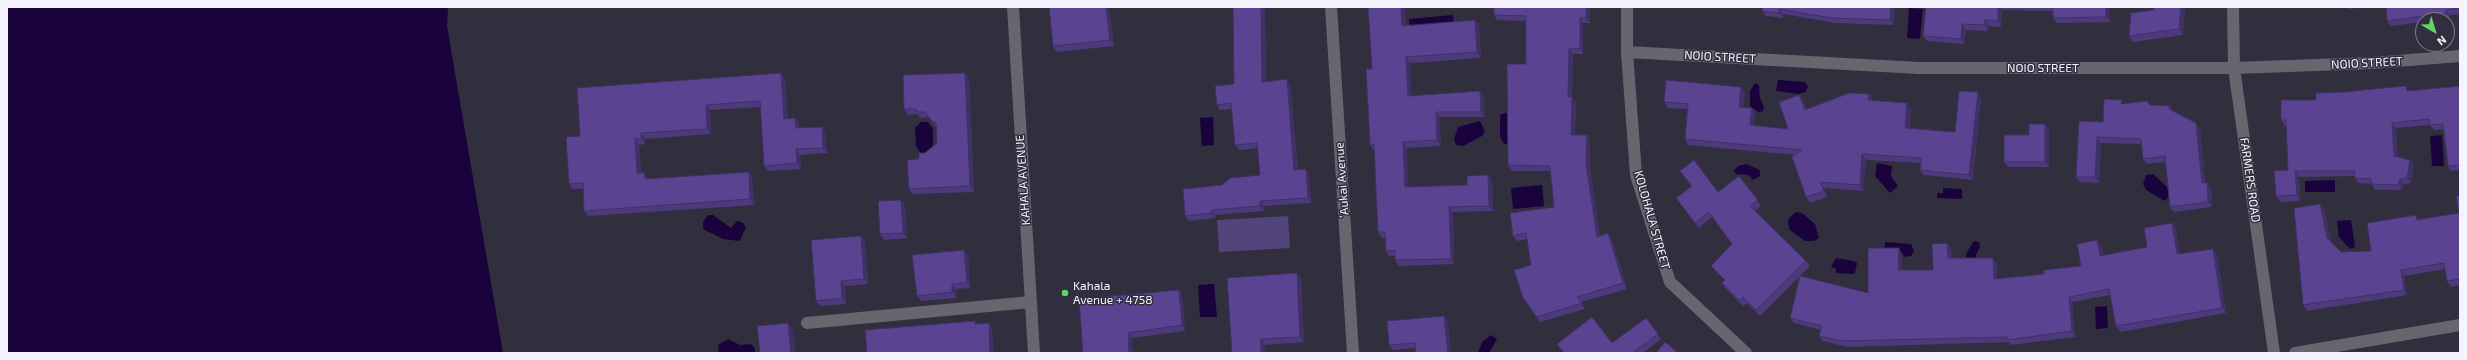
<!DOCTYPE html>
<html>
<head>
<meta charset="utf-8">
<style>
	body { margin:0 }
	#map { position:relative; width:2467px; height:360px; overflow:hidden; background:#312e3d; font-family:"Exo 2",sans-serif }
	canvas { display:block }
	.frame { position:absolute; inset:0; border:8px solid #f5f3fd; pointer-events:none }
	.north { position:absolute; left:2415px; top:12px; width:40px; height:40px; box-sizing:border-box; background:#312e3d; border:1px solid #7f7d8a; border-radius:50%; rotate:142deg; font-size:11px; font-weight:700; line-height:16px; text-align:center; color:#f5f3fd }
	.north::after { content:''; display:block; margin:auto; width:14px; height:18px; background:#63d468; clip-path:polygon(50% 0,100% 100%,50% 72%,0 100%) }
</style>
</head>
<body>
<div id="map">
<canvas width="2467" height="360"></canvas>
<div class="frame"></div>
<div class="north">N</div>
</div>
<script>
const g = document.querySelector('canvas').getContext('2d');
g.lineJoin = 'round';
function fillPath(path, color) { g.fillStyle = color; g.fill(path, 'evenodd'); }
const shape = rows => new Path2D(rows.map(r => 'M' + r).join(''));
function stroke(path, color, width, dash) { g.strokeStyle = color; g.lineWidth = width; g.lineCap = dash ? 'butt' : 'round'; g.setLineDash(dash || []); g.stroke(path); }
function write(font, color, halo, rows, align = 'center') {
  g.font = font + ' "Exo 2",sans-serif'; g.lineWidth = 3; g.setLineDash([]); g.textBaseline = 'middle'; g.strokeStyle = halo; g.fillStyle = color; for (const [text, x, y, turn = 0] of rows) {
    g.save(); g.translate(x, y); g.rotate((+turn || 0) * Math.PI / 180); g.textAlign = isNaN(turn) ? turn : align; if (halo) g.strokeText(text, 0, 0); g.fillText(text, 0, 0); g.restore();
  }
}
fillPath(shape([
	[1288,216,1290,248,1219,252,1217,220]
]), '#53447d');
fillPath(shape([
	[7,7,448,7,447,26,503,353,7,353],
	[1909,8,1923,9,1920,39,1907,38],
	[1453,15,1454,24,1410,28,1409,19],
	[1778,80,1805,82,1808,87,1805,92,1799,94,1776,91],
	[1755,83,1759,85,1760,98,1764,107,1763,111,1758,112,1750,106,1750,91],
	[1505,113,1511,114,1508,144,1504,144,1500,137,1500,115],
	[1213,117,1214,145,1202,146,1200,118],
	[1480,121,1485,131,1482,136,1463,146,1456,145,1454,139,1458,127],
	[921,122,928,122,933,129,933,146,929,153,921,154,916,146,915,128],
	[2442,135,2444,166,2432,166,2430,136],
	[1877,163,1892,166,1891,176,1898,186,1890,193,1875,176],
	[1746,164,1760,170,1760,176,1753,180,1749,175,1736,174,1734,170,1738,166],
	[2153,174,2167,187,2169,196,2165,201,2146,190,2143,184,2146,175],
	[2335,180,2335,192,2305,192,2305,181],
	[1542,185,1544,206,1513,209,1511,188],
	[1943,188,1962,189,1962,199,1937,198,1937,193,1943,193],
	[1796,212,1802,213,1815,224,1819,238,1814,241,1805,241,1790,230,1788,224,1789,218],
	[708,215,713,215,731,228,737,221,742,222,746,227,740,241,723,239,703,229,703,222],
	[2351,220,2355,247,2350,249,2339,237,2337,221],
	[1974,241,1979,242,1980,247,1976,255,1978,262,1965,262,1967,252],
	[1885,242,1911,244,1914,251,1911,256,1905,257,1900,251,1884,251],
	[1836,258,1853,261,1857,263,1855,273,1852,274,1836,273,1836,269,1831,267],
	[1214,284,1217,317,1200,317,1198,285],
	[2107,306,2108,328,2096,329,2095,307],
	[1491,335,1497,339,1489,353,1478,353,1482,342],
	[728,339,740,345,751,344,755,348,755,353,719,353,718,345]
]), '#1a033c');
stroke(shape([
	[1013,7,1034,353],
	[1331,7,1353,353],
	[1627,7,1627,52,1636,175,1670,282,1746,353],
	[2233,7,2234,68,2274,353],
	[1627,52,1919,68,2234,68,2372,63,2460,56],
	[807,323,1031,302],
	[2295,353,2460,325]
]), '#67666e', 12);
fillPath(shape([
	[1109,7,1114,46,1056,52,1053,46],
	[1233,7,1265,7,1266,81,1290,84,1298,170,1306,169,1309,174,1311,203,1264,206,1264,211,1215,215,1216,218,1189,221,1185,216,1222,185,1260,175,1258,148,1239,150,1235,145,1232,109,1220,110,1217,105,1234,84],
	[1590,7,1590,23,1583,23,1583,54,1573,54,1572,97,1576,102,1575,135,1587,135,1590,141,1590,169,1600,236,1612,239,1627,289,1581,302,1585,309,1540,322,1523,298,1531,265,1527,239,1517,241,1513,236,1554,207,1550,171,1512,171,1508,165,1526,64,1526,21,1497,20,1494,15],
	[1763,7,1895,7,1894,25,1835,23,1783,14,1783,18,1766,16,1762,11],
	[1926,7,2109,7,2110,22,2057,23,2053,18,2053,11,2002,10,2001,27,1989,26,1988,31,1966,30,1964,44,1927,41,1923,36],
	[2185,7,2183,35,2133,42,2129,36],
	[2347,7,2368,7,2349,9],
	[2460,7,2460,14,2450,15,2450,18,2437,20,2423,20,2423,22,2391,26,2387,21],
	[1406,25,1479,25,1481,58,1410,63,1411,96,1480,91,1483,96,1485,117,1439,117,1441,146,1407,148,1408,187,1467,185,1488,175,1492,180,1493,211,1453,212,1454,264,1399,266,1395,260,1395,256,1389,256,1386,251,1385,238,1382,238,1378,232,1374,150,1373,150,1370,145,1372,69],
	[969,78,974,192,912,194,909,189,919,159,925,153,937,143,936,126,935,126,928,117,920,118,918,114,908,115,904,109],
	[785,79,788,119,799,123,799,128,822,127,825,132,827,153,800,155,801,169,768,171,764,166,761,107,710,110,711,134,645,139,645,144,639,145,641,173,644,173,648,179,749,172,752,177,754,205,588,216,584,211,583,189,572,189,569,184,580,136],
	[2460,86,2460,170,2451,171,2448,166,2444,129,2434,130,2430,125,2396,128,2397,157,2410,160,2414,165,2411,183,2404,184,2402,190,2375,190,2372,184,2359,183,2355,178,2355,176,2299,177,2300,201,2280,202,2276,196,2288,170,2286,126,2285,126,2281,120,2316,100],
	[1745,92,1743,107,1755,113,1754,126,1788,129,1803,100,1807,110,1869,94,1872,100,1911,108,1910,128,1955,132,1981,98,1973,180,1924,175,1920,170,1921,163,1866,160,1863,191,1824,188,1827,197,1810,203,1806,197,1796,155,1688,145,1685,139,1687,109,1668,108,1664,102],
	[2124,104,2170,106,2173,111,2200,129,2205,182,2211,188,2212,207,2174,212,2170,207,2165,162,2147,164,2143,159,2141,144,2101,143,2099,183,2080,182,2076,177,2103,122],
	[2049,129,2049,167,2008,167,2004,162,2029,135],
	[1680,171,1718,192,1739,176,1761,206,1755,211,1806,261,1810,266,1760,316,1747,303,1743,306,1726,289,1722,283,1725,280,1715,271,1711,266,1732,244,1712,217,1699,228,1680,203,1691,186],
	[2460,196,2460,285,2451,287,2447,281,2445,269,2404,276,2407,295,2307,311,2303,305,2320,204,2324,210,2331,241,2341,252,2371,251,2419,219,2459,213],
	[905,205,907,238,884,240,880,234],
	[2176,228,2180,254,2217,254,2226,313,2120,332,2116,326,2110,295,2072,302,2075,337,2011,345,2009,342,1847,347,1823,341,1819,336,1821,330,1794,323,1790,318,1868,293,1902,254,1902,270,1933,270,1947,243,1951,249,1952,258,1997,264,1997,279,2044,274,2081,266,2101,246,2103,255,2147,247],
	[865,241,868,284,845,286,846,304,820,306,816,301],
	[964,250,968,256,970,288,956,289,956,298,921,301,917,296],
	[1297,273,1301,278,1304,342,1265,345,1265,353,1232,353],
	[1179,290,1182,296,1185,331,1131,338,1133,353,1083,353],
	[1444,316,1448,321,1415,348,1393,350,1389,345],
	[1646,318,1661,339,1643,353,1564,353,1612,343]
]), '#4d3a7d');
fillPath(shape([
	[1106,7,1109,7,1114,46,1110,40],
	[1261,7,1265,7,1266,87,1262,82],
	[1401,7,1405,7,1406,31,1402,26],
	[1586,7,1590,7,1590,23,1586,18],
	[1891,7,1895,7,1894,25,1890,20],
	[1998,7,2000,7,2002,10,2001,27,1998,21],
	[2106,7,2109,7,2110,22,2106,17],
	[2181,7,2185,7,2183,35,2179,29],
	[1779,9,1783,14,1783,18,1779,13],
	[2446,10,2450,15,2450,18,2446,13],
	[1580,18,1583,23,1583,54,1580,48],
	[1475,20,1479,25,1481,58,1477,52],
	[1985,20,1989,26,1988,31,1985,25],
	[1962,24,1966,30,1964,44,1961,39],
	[1569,49,1573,54,1572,97,1576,102,1575,141,1571,135,1568,97],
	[1406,57,1410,63,1412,101,1408,96],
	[781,73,785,79,788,124,784,119],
	[965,73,969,78,974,192,970,186],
	[1287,79,1290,84,1298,175,1294,170],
	[1741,87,1745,92,1743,112,1739,107],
	[1480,91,1483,96,1485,117,1481,112],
	[1978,92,1981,98,1973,180,1969,175],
	[1869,94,1872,100,1872,105,1868,100],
	[1799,95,1803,100,1809,116,1805,110],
	[1907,103,1911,108,1909,133,1905,128],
	[706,105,710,110,711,134,707,129],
	[2170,106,2173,111,2173,115,2169,109],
	[1752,108,1755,113,1754,131,1750,125],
	[1436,112,1439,117,1441,146,1437,140],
	[795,118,799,123,800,134,796,128],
	[2196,123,2200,129,2206,188,2202,183],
	[2392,123,2396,128,2398,162,2394,156],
	[2045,124,2049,129,2049,167,2045,162],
	[822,127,825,132,827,153,823,148],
	[641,133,645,139,645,144,641,139],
	[1587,135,1590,141,1590,169,1601,242,1597,237,1586,164],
	[2097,137,2101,143,2099,183,2095,177],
	[635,139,639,145,641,178,637,173],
	[1403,142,1407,148,1409,192,1405,187],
	[796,149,800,155,801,169,797,163],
	[1862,154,1866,160,1863,191,1860,185],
	[2410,160,2414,165,2411,183,2407,178],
	[1306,169,1309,174,1311,203,1308,198],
	[2295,171,2299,177,2300,201,2297,195],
	[749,172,752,177,754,205,750,199],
	[644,173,648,178,648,185,645,179],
	[1488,175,1492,180,1493,211,1489,206],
	[2400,179,2404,184,2402,190,2398,185],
	[1820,182,1824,188,1827,197,1824,191],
	[2207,182,2211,188,2212,207,2208,202],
	[901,200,905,205,907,238,903,233],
	[1260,201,1264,206,1264,211,1260,206],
	[2320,204,2324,210,2331,243,2327,238],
	[1449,207,1453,212,1454,264,1451,259],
	[1212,210,1215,215,1216,218,1212,213],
	[2172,223,2176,228,2181,260,2177,254],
	[1608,233,1612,239,1627,289,1623,283],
	[861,236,865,241,868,284,864,279],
	[2097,240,2101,246,2104,261,2100,256],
	[1947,243,1951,249,1952,263,1948,258],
	[1899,248,1902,254,1902,275,1898,270],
	[2213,249,2217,254,2226,313,2222,308],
	[964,250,968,256,970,288,967,282],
	[1993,258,1997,264,1997,284,1994,279],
	[2401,270,2404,276,2407,295,2404,290],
	[1297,273,1301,278,1304,342,1300,337],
	[841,281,845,286,846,304,842,298],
	[952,284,956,289,956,298,952,292],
	[1179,290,1182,296,1185,331,1182,325],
	[2069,297,2072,302,2075,337,2072,331],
	[1444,316,1448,321,1451,353,1448,353],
	[788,323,793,330,796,353,791,353],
	[989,323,992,328,994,353,990,353],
	[1128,333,1131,338,1133,353,1129,353],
	[1261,339,1265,345,1265,353,1261,353]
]), '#3f3066');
const building = shape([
	[1049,7,1106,7,1110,40,1053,46,1049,7],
	[1233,7,1261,7,1262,82,1287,79,1294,170,1306,169,1308,198,1260,201,1260,206,1212,210,1212,213,1185,216,1183,189,1222,185,1230,178,1260,175,1257,143,1235,145,1231,103,1217,105,1215,86,1234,84,1233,7],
	[1368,7,1401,7,1402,26,1475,20,1477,52,1406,57,1408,96,1480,91,1481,112,1436,112,1437,140,1403,142,1405,187,1467,185,1467,176,1488,175,1489,206,1449,207,1451,259,1395,260,1395,250,1386,251,1385,232,1378,232,1374,144,1370,145,1366,69,1372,69,1368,7],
	[1494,7,1586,7,1586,18,1580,18,1580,48,1569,49,1568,97,1572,97,1571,135,1587,135,1586,164,1597,237,1608,233,1623,283,1577,297,1582,303,1537,317,1523,298,1514,270,1531,265,1526,233,1513,236,1510,213,1554,207,1550,166,1508,165,1507,64,1526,64,1526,16,1494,15,1494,7],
	[1763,7,1891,7,1890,20,1831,18,1779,9,1779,13,1762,11,1763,7],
	[1926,7,1998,7,1998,21,1985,20,1985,25,1962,24,1961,39,1923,36,1926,7],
	[2053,7,2106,7,2106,17,2053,18,2053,7],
	[2154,7,2181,7,2179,29,2129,36,2131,13,2154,10,2154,7],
	[2386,7,2460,7,2460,8,2446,10,2446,13,2387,21,2386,7],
	[781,73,784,119,795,118,796,128,822,127,823,148,796,149,797,163,764,166,760,101,706,105,707,129,641,133,641,139,635,139,637,173,644,173,645,179,749,172,750,199,584,211,583,183,569,184,566,137,580,136,577,88,781,73],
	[965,73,970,186,909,189,907,160,919,159,919,153,925,153,937,143,936,123,931,120,925,112,917,112,916,109,904,109,903,75,965,73],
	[1666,80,1741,87,1739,107,1752,108,1750,125,1788,129,1779,102,1799,95,1805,110,1849,93,1869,94,1868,100,1907,103,1905,128,1955,132,1959,91,1978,92,1969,175,1920,170,1922,158,1862,154,1860,185,1820,182,1824,191,1806,197,1792,157,1802,150,1685,139,1688,104,1664,102,1666,80],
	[2406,86,2407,91,2460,86,2460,165,2448,166,2443,124,2430,125,2429,119,2392,123,2394,156,2410,160,2407,178,2400,179,2398,185,2372,184,2371,179,2355,178,2354,171,2295,171,2297,195,2276,196,2274,171,2288,170,2286,120,2281,120,2281,100,2316,100,2316,93,2344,92,2393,87,2406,86],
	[2104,99,2122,100,2121,104,2147,101,2150,105,2170,106,2169,109,2196,123,2202,183,2207,182,2208,202,2170,207,2165,156,2143,159,2141,139,2097,137,2095,177,2076,177,2079,121,2103,122,2104,99],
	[2029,124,2045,124,2045,162,2004,162,2004,135,2029,135,2029,124],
	[1694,160,1718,192,1739,176,1758,200,1750,206,1806,261,1756,310,1743,297,1740,301,1722,283,1725,280,1711,266,1732,244,1709,212,1695,223,1676,198,1692,186,1680,171,1694,160],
	[2456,196,2460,196,2460,279,2447,281,2444,263,2401,270,2404,290,2303,305,2294,208,2320,204,2327,238,2341,252,2371,251,2367,223,2416,215,2417,220,2459,213,2456,196],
	[901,200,903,233,880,234,878,201,901,200],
	[2172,223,2177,254,2213,249,2222,308,2116,326,2109,289,2069,297,2072,331,2007,340,2007,337,1843,341,1819,336,1822,326,1790,318,1800,276,1868,293,1868,248,1899,248,1898,270,1933,270,1932,244,1947,243,1948,258,1993,258,1994,279,2044,274,2044,270,2081,266,2077,244,2097,240,2100,256,2147,247,2144,228,2172,223],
	[861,236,864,279,841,281,842,298,816,301,811,240,861,236],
	[964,250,967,282,952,284,952,292,917,296,912,255,964,250],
	[1297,273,1300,337,1261,339,1261,353,1232,353,1227,278,1297,273],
	[1179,290,1182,325,1128,333,1129,353,1083,353,1079,299,1179,290],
	[1444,316,1448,353,1416,353,1415,343,1389,345,1387,321,1444,316],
	[1592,317,1612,343,1646,318,1658,334,1632,353,1564,353,1557,344,1592,317],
	[975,321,975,324,989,323,990,353,867,353,865,330,975,321],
	[788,323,791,353,760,353,757,326,788,323],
	[1665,342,1677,352,1675,353,1656,353,1665,342]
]);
fillPath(building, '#5a4491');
stroke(building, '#3f3066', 1);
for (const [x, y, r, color] of [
	[1065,293,4,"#63d468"]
]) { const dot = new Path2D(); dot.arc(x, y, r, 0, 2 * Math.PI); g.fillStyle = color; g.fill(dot); stroke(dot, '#312e3d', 1.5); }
write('12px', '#f5f3fd', '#312e3d', [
	["NOIO STREET",1720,57,3],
	["NOIO STREET",2367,63,-3],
	["NOIO STREET",2043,68],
	["KAHALA AVENUE",1023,180,-94],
	["ʻAukai Avenue",1342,180,-94],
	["FARMERS ROAD",2250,180,82],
	["KOLOHALA STREET",1652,220,74]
]);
write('12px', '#f5f3fd', '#312e3d', [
	["Kahala",1073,286],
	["Avenue + 4758",1073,300]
], 'left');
</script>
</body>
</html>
